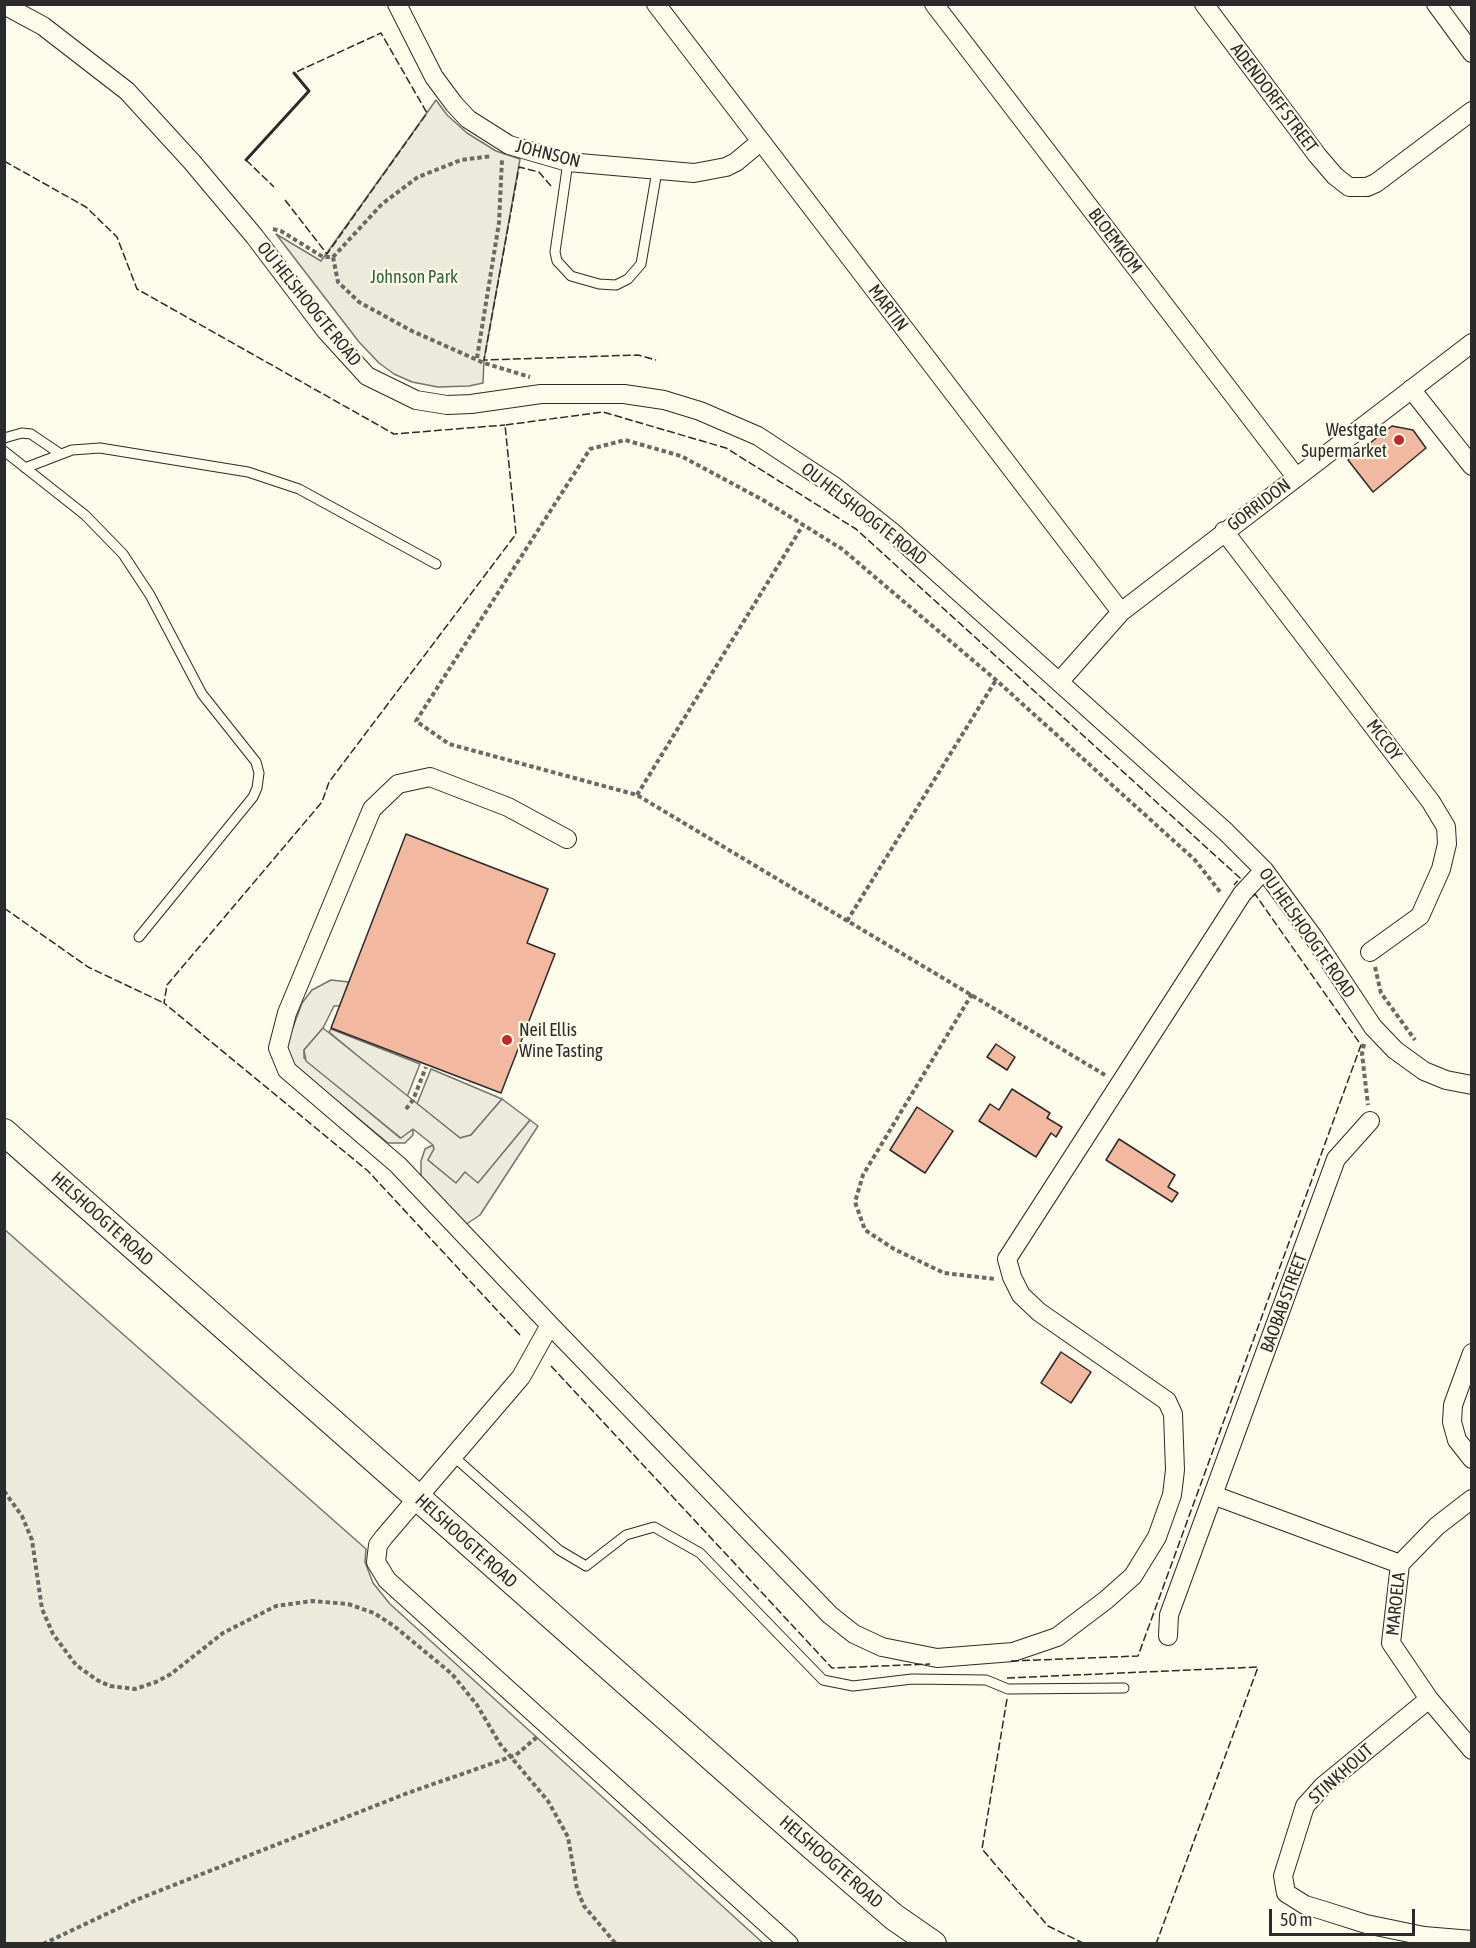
<!DOCTYPE html>
<html>
<head>
<meta charset="utf-8">
<style>
	body { margin:0 }
	#map { position:relative; width:1476px; height:1948px; overflow:hidden; background:#fdfbea; font-family:"Asap Condensed",sans-serif }
	canvas { display:block }
	.frame { position:absolute; inset:0; border:6px solid #2b2b2b; pointer-events:none }
	.scale { position:absolute; left:1269px; top:1909px; width:146px; height:27px; box-sizing:border-box; border:3px solid #2b2b2b; border-top:0; padding-left:8px; font-size:18px; line-height:21px; white-space:nowrap; color:#2b2b2b; -webkit-text-stroke:4px #fdfbea; paint-order:stroke }
</style>
</head>
<body>
<div id="map">
<canvas width="1476" height="1948"></canvas>
<div class="frame"></div>
<div class="scale">50 m</div>
</div>
<script>
const g = document.querySelector('canvas').getContext('2d');
g.lineJoin = 'round';
function fillPath(path, color) { g.fillStyle = color; g.fill(path, 'evenodd'); }
const shape = rows => new Path2D(rows.map(r => 'M' + r).join(''));
function stroke(path, color, width, dash) { g.strokeStyle = color; g.lineWidth = width; g.lineCap = dash ? 'butt' : 'round'; g.setLineDash(dash || []); g.stroke(path); }
function write(font, color, halo, rows, align = 'center') {
  g.font = font + ' "Asap Condensed",sans-serif'; g.lineWidth = 4.5; g.setLineDash([]); g.textBaseline = 'middle'; g.strokeStyle = halo; g.fillStyle = color; for (const [text, x, y, turn = 0] of rows) {
    g.save(); g.translate(x, y); g.rotate((+turn || 0) * Math.PI / 180); g.textAlign = isNaN(turn) ? turn : align; if (halo) g.strokeText(text, 0, 0); g.fillText(text, 0, 0); g.restore();
  }
}
const green = shape([
	[436,100,447,115,467,133,496,151,520,159,484,360,483,383,469,386,438,387,412,382,394,374,379,363,359,342,276,234,321,261,436,100],
	[331,980,349,982,340,1006,334,1006,323,1028,304,1050,304,1058,400,1138,413,1129,413,1135,405,1143,388,1143,296,1067,290,1059,286,1046,302,1003,312,990,331,980],
	[331,1029,420,1064,407,1097,329,1032,331,1029],
	[431,1069,502,1099,471,1135,460,1138,417,1104,431,1069],
	[530,1120,538,1126,480,1215,465,1225,421,1178,421,1161,425,1149,433,1145,434,1149,428,1160,455,1182,465,1171,478,1182,530,1120],
	[4,1229,366,1549,365,1562,373,1583,390,1604,763,1943,5,1943,4,1229]
]);
fillPath(green, '#ecebdb');
stroke(green, '#74746e', 1.5);
const parking = shape([
	[323,1028,460,1138,471,1135,502,1099,530,1120,478,1183,465,1172,456,1183,428,1160,434,1149,433,1145,413,1129,401,1138,306,1061,304,1050,323,1028]
]);
fillPath(parking, '#eceadb');
stroke(parking, '#74746e', 1.5);
const building = shape([
	[1392,426,1413,430,1426,448,1373,492,1348,460,1392,426],
	[406,834,548,889,527,943,555,954,501,1093,331,1028,406,834],
	[996,1044,1015,1057,1007,1070,987,1057,996,1044],
	[1012,1089,1050,1113,1047,1118,1062,1127,1056,1137,1051,1133,1036,1157,979,1121,990,1104,999,1110,1012,1089],
	[917,1107,953,1131,925,1173,890,1150,917,1107],
	[1119,1139,1175,1175,1168,1187,1178,1193,1172,1202,1106,1160,1119,1139],
	[1061,1352,1091,1372,1071,1403,1041,1383,1061,1352]
]);
fillPath(building, '#f2b8a0');
stroke(building, '#2b2b2b', 1.5);
const service = shape([
	[568,162,555,252,557,261,571,276,599,284,616,285,628,279,641,264,657,171],
	[4,438,22,433,31,434,59,453],
	[4,451,85,515,123,554,150,595,202,694,256,762,259,773,257,788,253,797,139,937],
	[25,468,72,450,100,448,248,472,299,489,436,564],
	[453,1456,559,1550,586,1566,626,1535,654,1527,700,1553,823,1680,853,1686,912,1679,986,1680,1008,1689,1124,1688]
]);
const minor = shape([
	[397,4,434,77,454,104,468,119,509,145,568,162,694,173,726,167,736,162,760,142],
	[656,4,1121,612],
	[934,4,1296,477],
	[1204,4,1317,155,1335,176,1349,187,1367,187,1376,183,1472,111],
	[1436,4,1472,53],
	[4,5,43,26,127,91,192,162,255,237,326,331,367,376,416,400,447,405,471,404,541,394,624,394,664,400,700,411,758,436,834,486,891,531,1226,832,1264,870,1314,938,1373,1027,1395,1050,1424,1071,1446,1080,1472,1085],
	[1411,389,1472,466],
	[1224,531,1431,802,1446,827,1447,844,1441,869,1420,916,1370,952],
	[1059,682,1121,612,1472,343],
	[567,839,508,807,430,777,398,784,372,809,287,1013,278,1048,287,1070,398,1165,550,1325,521,1377,384,1537,378,1545,376,1562,387,1580,789,1944],
	[550,1325,830,1615,854,1634,882,1647,937,1658,1013,1652,1057,1637,1106,1600,1133,1576,1157,1537,1172,1495,1175,1470,1173,1414,1167,1401,1039,1312,1021,1295,1012,1277,1007,1259,1242,894,1264,870],
	[1472,1353,1453,1405,1452,1422,1457,1440,1472,1459],
	[1213,1495,1400,1564],
	[1472,1499,1437,1526,1400,1564,1391,1643,1429,1699,1472,1750],
	[1168,1636,1169,1615,1336,1159,1370,1121],
	[1429,1699,1323,1786,1305,1806,1283,1876,1286,1893,1305,1905,1322,1910,1366,1924,1424,1936,1472,1940]
]);
const secondary = shape([
	[4,1132,813,1847,894,1917,933,1944]
]);
stroke(service, '#2b2b2b', 11);
stroke(minor, '#2b2b2b', 20);
stroke(secondary, '#2b2b2b', 28);
stroke(shape([
	[273,229,281,231,323,257,333,257,382,204,418,177,461,160,492,156],
	[333,257,338,282,359,302,412,331,484,363,530,377],
	[477,358,499,223,502,159],
	[637,795,803,525],
	[847,921,996,680],
	[1375,967,1381,993,1415,1040],
	[972,994,863,1175,855,1202,865,1230,894,1249,944,1273,995,1279],
	[1364,1044,1362,1054,1368,1105],
	[1105,1075,637,795,449,744,416,721,590,449,625,440,681,456,763,500,842,549,996,680,1195,860,1221,893],
	[406,1109,413,1100,426,1067],
	[4,1491,22,1516,32,1540,42,1609,53,1634,76,1665,97,1680,110,1686,135,1689,156,1682,171,1674,223,1633,276,1606,312,1601,348,1604,374,1613,394,1626,452,1674,477,1705,500,1744,548,1801,568,1837,577,1889,584,1906,616,1944],
	[43,1944,136,1900,405,1794,516,1755,537,1737]
]), '#6a6964', 4, [4.5, 3]);
stroke(service, '#fdfbea', 9);
stroke(minor, '#fdfbea', 18);
stroke(secondary, '#fdfbea', 26);
stroke(shape([
	[246,160,274,187],
	[4,161,86,207,117,237,137,289,394,434,505,425],
	[551,186,539,172,519,167,484,360,638,355,656,360],
	[285,200,327,254,427,113,381,33,294,73],
	[4,908,88,967,164,1003],
	[520,1335,368,1171,164,1003,167,985,322,802,329,782,516,534,505,425,603,412,726,448,856,529,1240,878,1234,885],
	[551,1366,832,1668,930,1664],
	[1011,1661,1138,1656,1361,1045,1255,894,1250,899],
	[1007,1678,1258,1667,1156,1944],
	[1007,1699,982,1849,1048,1926,1085,1944]
]), '#2b2b2b', 1.5, [8, 3]);
stroke(shape([
	[246,160,309,91,294,73]
]), '#2b2b2b', 3);
for (const [x, y, r, color] of [
	[1399,440,6,"#c62828"],
	[507,1040,6,"#c62828"]
]) { const dot = new Path2D(); dot.arc(x, y, r, 0, 2 * Math.PI); g.fillStyle = color; g.fill(dot); stroke(dot, '#fdfbea', 2); }
write('18px', '#2b2b2b', '#fdfbea', [
	["ADENDORFF STREET",1274,98,53],
	["JOHNSON",548,154,14],
	["BLOEMKOM",1115,241,53],
	["OU HELSHOOGTE ROAD",309,304,51],
	["MARTIN",888,308,53],
	["GORRIDON",1259,505,-37],
	["OU HELSHOOGTE ROAD",864,514,38],
	["MCCOY",1384,740,53],
	["OU HELSHOOGTE ROAD",1307,933,55],
	["HELSHOOGTE ROAD",102,1219,42],
	["BAOBAB STREET",1284,1303,-70],
	["HELSHOOGTE ROAD",466,1541,42],
	["MAROELA",1396,1604,-84],
	["STINKHOUT",1341,1774,-42],
	["HELSHOOGTE ROAD",831,1862,41]
]);
write('18px', '#34623c', '#fdfbea', [
	["Johnson Park",414,277]
]);
write('18px', '#2b2b2b', '#fdfbea', [
	["Westgate",1387,430],
	["Supermarket",1387,451],
	["Neil Ellis",519,1030,"left"],
	["Wine Tasting",519,1051,"left"]
], 'right');
</script>
</body>
</html>
